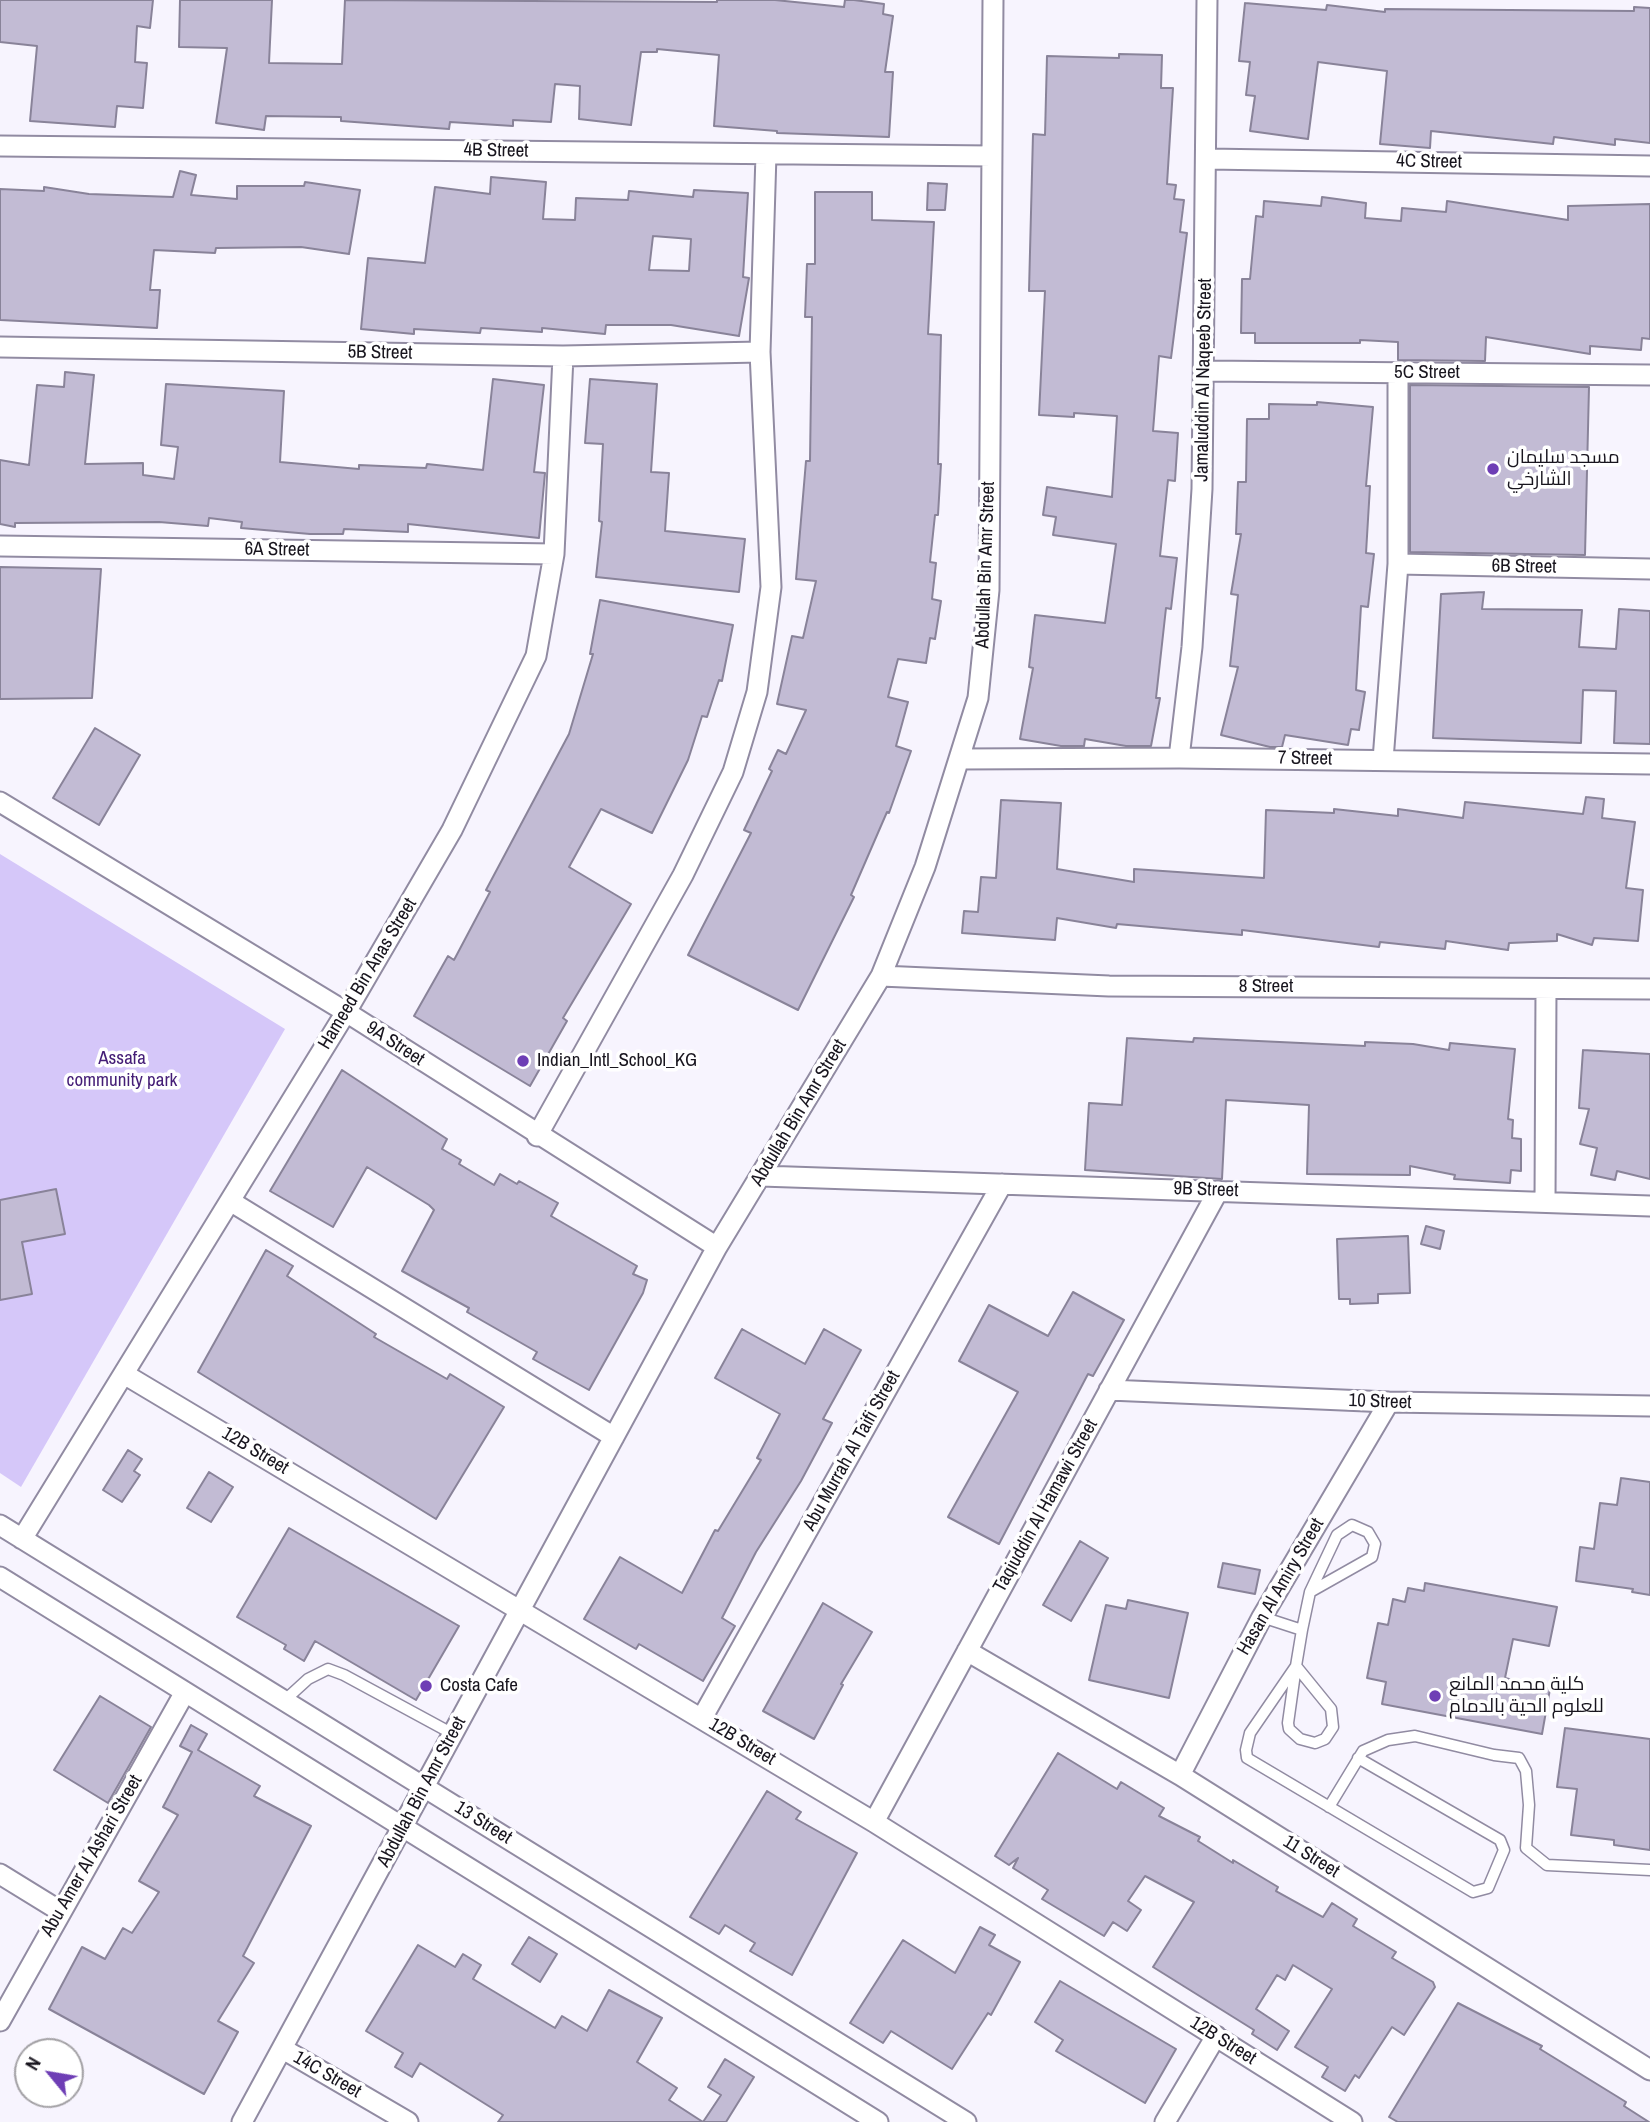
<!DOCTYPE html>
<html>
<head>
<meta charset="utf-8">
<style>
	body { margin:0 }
	#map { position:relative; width:1650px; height:2122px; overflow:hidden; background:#f7f4fe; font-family:"Archivo Narrow",sans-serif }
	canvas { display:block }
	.north { position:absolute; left:14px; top:2038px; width:70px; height:70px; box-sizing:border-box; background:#fff; border:2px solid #a3a1a5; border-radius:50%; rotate:300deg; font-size:19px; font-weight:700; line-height:28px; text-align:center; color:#18151e }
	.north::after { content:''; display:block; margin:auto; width:24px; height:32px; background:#6e3eb5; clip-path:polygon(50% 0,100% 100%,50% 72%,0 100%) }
</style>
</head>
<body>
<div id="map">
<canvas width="1650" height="2122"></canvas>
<div class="north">N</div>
</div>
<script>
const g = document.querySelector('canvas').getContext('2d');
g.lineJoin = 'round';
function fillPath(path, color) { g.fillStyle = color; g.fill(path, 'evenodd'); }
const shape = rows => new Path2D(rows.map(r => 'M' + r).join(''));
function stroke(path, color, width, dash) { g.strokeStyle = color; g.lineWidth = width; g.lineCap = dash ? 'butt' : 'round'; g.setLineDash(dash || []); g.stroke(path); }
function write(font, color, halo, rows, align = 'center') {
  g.font = font + ' "Archivo Narrow",Cairo,sans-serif'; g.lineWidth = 7; g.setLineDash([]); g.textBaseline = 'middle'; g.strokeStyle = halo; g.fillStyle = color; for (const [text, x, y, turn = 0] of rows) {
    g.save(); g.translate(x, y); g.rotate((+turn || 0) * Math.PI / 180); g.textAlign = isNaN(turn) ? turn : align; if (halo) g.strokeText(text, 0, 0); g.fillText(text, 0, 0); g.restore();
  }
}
fillPath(shape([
	[0,854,285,1029,21,1487,0,1473]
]), '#d5c7f9');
const building = shape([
	[0,0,153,0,150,28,137,26,135,62,147,63,143,108,117,106,115,127,30,121,37,46,0,42,0,0],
	[180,0,272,0,269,63,342,64,345,0,717,2,717,0,775,0,844,7,845,0,854,0,884,4,883,14,893,16,885,72,893,72,889,137,777,133,777,131,714,126,719,55,657,49,657,52,641,52,631,125,579,119,580,86,555,84,551,122,513,120,513,126,450,122,449,129,341,121,341,117,266,116,264,130,216,123,227,48,179,47,180,0],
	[1245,3,1326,10,1327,5,1385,12,1385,9,1634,11,1634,7,1650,8,1650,143,1615,139,1615,145,1554,137,1553,144,1431,131,1430,148,1380,144,1387,71,1318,62,1308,139,1250,131,1255,96,1246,95,1250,62,1239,61,1245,3],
	[1119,54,1162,55,1161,88,1173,88,1167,184,1176,185,1174,199,1184,200,1180,232,1187,233,1171,358,1159,356,1153,431,1178,433,1175,481,1168,480,1160,556,1177,558,1171,609,1166,608,1156,698,1160,698,1151,746,1126,746,1085,739,1084,746,1061,746,1020,739,1033,668,1029,667,1035,615,1105,623,1116,544,1053,535,1056,517,1043,515,1047,487,1112,497,1117,416,1074,413,1074,417,1039,415,1045,291,1029,291,1033,134,1045,135,1047,56,1119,58,1119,54],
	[180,171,196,175,191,195,237,199,237,186,304,186,305,182,360,190,349,254,301,247,216,248,215,253,154,250,150,290,160,290,157,328,0,320,0,189,44,191,44,187,89,194,173,197,180,171],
	[491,177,546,182,543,219,575,220,576,198,628,200,629,191,693,197,694,190,748,193,743,277,749,278,739,336,671,325,606,325,605,334,542,328,542,332,481,328,480,333,414,329,414,334,361,329,368,258,425,263,435,187,490,194,491,177],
	[653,236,691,239,689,271,649,270,653,236],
	[928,183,947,184,945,210,927,210,928,183],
	[815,192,872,192,872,220,934,222,928,334,941,335,938,464,941,464,938,515,935,515,930,562,936,563,932,599,941,601,935,639,930,638,926,663,898,659,888,697,908,702,896,746,911,751,889,813,887,812,851,895,854,897,798,1010,688,955,751,833,744,830,772,771,769,769,778,750,786,754,806,710,777,704,792,636,803,638,816,581,796,579,806,461,810,461,812,317,805,317,807,264,815,264,815,192],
	[1322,197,1366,203,1365,218,1401,221,1402,208,1446,212,1447,201,1568,220,1568,206,1650,204,1650,339,1642,338,1641,350,1590,346,1590,354,1486,337,1485,361,1398,360,1398,342,1360,340,1360,343,1255,343,1255,333,1241,333,1242,279,1250,279,1256,216,1263,217,1264,201,1321,206,1322,197],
	[65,372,94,375,85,464,143,463,143,475,174,479,178,447,161,445,166,384,284,391,280,462,359,469,359,465,426,468,427,464,483,470,493,379,544,385,534,472,545,473,539,538,408,524,408,532,344,529,343,534,310,534,241,528,242,522,209,518,208,526,159,522,15,523,15,527,0,524,0,460,29,465,37,385,64,387,65,372],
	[590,379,657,384,651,472,669,473,665,531,745,539,739,592,596,577,602,522,599,521,603,444,585,443,590,379],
	[1410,385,1589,387,1585,555,1410,552,1410,385],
	[1317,402,1373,407,1366,486,1370,486,1366,553,1374,554,1368,607,1361,606,1356,690,1365,692,1359,730,1351,729,1348,745,1285,735,1282,747,1270,747,1221,735,1238,667,1230,666,1238,595,1231,594,1241,534,1236,534,1238,482,1246,482,1247,419,1269,419,1269,404,1317,405,1317,402],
	[0,567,101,569,92,698,0,699,0,567],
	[1484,592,1482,609,1582,610,1579,647,1616,649,1619,609,1650,611,1650,744,1614,743,1616,691,1583,690,1581,743,1433,738,1441,594,1484,592],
	[600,600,733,625,722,681,719,680,707,717,702,716,688,760,652,833,601,809,569,867,631,904,563,1018,567,1021,530,1086,414,1016,448,956,454,960,490,892,486,890,569,734,593,654,590,654,600,600],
	[95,728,140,755,99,825,53,798,95,728],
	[1586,797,1604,799,1602,818,1635,822,1626,888,1643,890,1638,941,1594,938,1592,945,1557,934,1557,941,1509,943,1508,950,1446,941,1445,949,1380,942,1379,947,1242,930,1242,935,1117,924,1116,928,1057,918,1055,940,962,933,964,911,978,912,981,877,996,878,1001,800,1061,803,1057,869,1134,882,1134,869,1264,878,1266,810,1334,813,1334,809,1398,816,1398,809,1463,818,1465,802,1583,814,1586,797],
	[1127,1038,1193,1042,1194,1038,1365,1046,1365,1042,1413,1044,1449,1050,1450,1043,1515,1049,1508,1119,1513,1120,1512,1138,1521,1139,1521,1171,1511,1170,1510,1183,1454,1179,1455,1175,1410,1166,1410,1175,1307,1174,1309,1105,1226,1100,1222,1179,1085,1170,1089,1103,1122,1105,1127,1038],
	[1583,1050,1650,1054,1650,1179,1617,1171,1615,1180,1591,1175,1597,1148,1580,1144,1589,1109,1579,1108,1583,1050],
	[342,1070,447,1139,442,1149,461,1160,459,1164,494,1185,500,1174,517,1184,519,1181,558,1203,551,1216,637,1266,633,1274,647,1280,643,1293,589,1390,533,1359,537,1352,467,1312,469,1308,402,1271,434,1210,429,1205,367,1167,333,1227,270,1191,342,1070],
	[56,1189,65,1234,22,1242,32,1294,0,1300,0,1200,56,1189],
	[1426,1226,1444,1231,1440,1249,1421,1244,1426,1226],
	[1408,1236,1410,1293,1378,1294,1378,1303,1350,1304,1350,1299,1339,1299,1337,1239,1408,1236],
	[266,1250,293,1266,287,1276,376,1334,374,1337,447,1379,450,1374,504,1407,436,1519,198,1372,266,1250],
	[1073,1292,1124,1320,1093,1376,1088,1374,999,1544,948,1517,1018,1392,959,1361,989,1305,1048,1336,1073,1292],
	[742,1329,805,1364,824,1329,861,1350,823,1419,832,1423,801,1481,756,1552,722,1618,735,1626,703,1681,639,1644,636,1649,584,1619,620,1557,682,1593,715,1530,718,1531,761,1460,757,1458,780,1414,715,1378,742,1329],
	[128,1450,142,1459,134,1471,140,1475,122,1502,103,1490,128,1450],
	[209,1472,233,1487,211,1522,187,1508,209,1472],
	[1621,1478,1650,1482,1650,1595,1632,1592,1633,1589,1576,1581,1580,1547,1594,1549,1600,1503,1617,1505,1621,1478],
	[289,1528,459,1626,416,1700,315,1641,304,1661,284,1649,286,1645,237,1617,289,1528],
	[1080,1541,1108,1558,1071,1621,1043,1605,1080,1541],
	[1223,1563,1260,1570,1255,1594,1218,1587,1223,1563],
	[1425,1583,1557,1607,1549,1646,1513,1639,1505,1678,1550,1689,1542,1734,1382,1704,1386,1682,1367,1678,1378,1623,1388,1625,1393,1599,1405,1602,1408,1588,1424,1591,1425,1583],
	[1128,1600,1188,1613,1169,1698,1089,1680,1106,1605,1126,1609,1128,1600],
	[823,1603,872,1632,841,1684,843,1685,814,1739,763,1711,823,1603],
	[100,1696,151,1727,108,1803,54,1770,100,1696],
	[191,1725,207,1734,198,1750,260,1786,254,1796,311,1826,243,1956,254,1963,218,2021,238,2032,204,2094,49,2009,82,1947,105,1959,123,1928,132,1933,159,1892,139,1881,178,1815,163,1807,192,1752,180,1746,191,1725],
	[1565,1728,1650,1739,1650,1850,1614,1845,1614,1840,1571,1835,1577,1789,1557,1787,1565,1728],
	[1058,1753,1117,1789,1121,1782,1164,1808,1159,1816,1200,1837,1198,1841,1233,1863,1233,1860,1278,1887,1276,1891,1323,1917,1332,1903,1357,1919,1353,1926,1396,1952,1392,1958,1433,1982,1435,1987,1404,2035,1392,2027,1359,2078,1355,2075,1345,2091,1322,2077,1328,2067,1295,2047,1332,1989,1293,1965,1285,1980,1277,1975,1256,2009,1289,2031,1277,2050,1252,2034,1254,2030,1153,1967,1194,1902,1145,1876,1128,1901,1141,1910,1127,1931,1113,1922,1104,1936,1042,1899,1048,1890,1013,1868,1018,1858,1009,1865,995,1856,1058,1753],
	[767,1791,801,1812,796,1819,857,1853,792,1975,750,1951,755,1943,725,1925,719,1934,690,1917,767,1791],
	[980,1927,995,1935,989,1945,1020,1962,991,2015,988,2013,952,2069,891,2031,883,2043,850,2023,903,1940,955,1973,980,1927],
	[529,1937,557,1954,540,1982,512,1964,529,1937],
	[418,1945,455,1967,463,1954,481,1965,473,1979,555,2028,562,2016,587,2031,609,1990,662,2018,637,2062,677,2088,669,2100,703,2122,721,2095,708,2087,725,2059,754,2077,726,2122,498,2122,503,2115,420,2063,412,2077,395,2067,403,2053,366,2031,418,1945],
	[1060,1981,1176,2049,1145,2103,1056,2051,1063,2040,1035,2022,1060,1981],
	[1458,2003,1542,2046,1540,2049,1626,2102,1624,2106,1649,2122,1398,2122,1389,2117,1458,2003]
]);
fillPath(building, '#c2bbd4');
stroke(building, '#898399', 2);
const lane = shape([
	[1262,1617,1302,1630,1296,1666,1288,1723,1289,1729,1300,1739,1315,1743,1325,1739,1333,1727,1331,1709,1296,1666,1250,1733,1246,1750,1247,1758,1473,1892,1488,1888,1504,1850,1500,1840,1358,1758],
	[1302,1630,1310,1592,1337,1535,1352,1525,1368,1532,1375,1544,1372,1557,1310,1592],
	[285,1700,308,1679,328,1669,344,1675,453,1734],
	[1329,1807,1363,1751,1388,1740,1415,1736,1494,1755,1519,1758,1526,1771,1529,1805,1526,1848,1547,1865,1650,1870]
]);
const street = shape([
	[0,146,992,156],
	[1208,159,1650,166],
	[0,347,563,356,760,352],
	[1204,371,1650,375],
	[0,546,554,554],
	[1398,564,1650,569],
	[1179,758,1192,647,1202,489,1207,0],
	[960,759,1179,758,1650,764],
	[1383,760,1398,564,1398,373],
	[0,802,346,1012,717,1247],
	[881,976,1109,986,1650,989],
	[537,1136,683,875,733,772,757,692,771,587,760,352,766,154],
	[761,1176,1650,1206],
	[230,1201,614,1437],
	[1545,1201,1546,989],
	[124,1374,874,1822,1352,2122],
	[1109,1390,1389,1402,1650,1406],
	[0,1525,966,2122],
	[22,1539,346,1012,452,830,536,656,554,554,563,356],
	[0,1577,878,2122],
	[967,1651,1180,1775,1650,2070],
	[702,1718,1002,1184],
	[1180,1775,1262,1617,1389,1402],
	[874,1822,1218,1191],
	[0,1874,60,1911],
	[0,2021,185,1692],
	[283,2049,408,2122],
	[242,2122,717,1247,881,976,925,867,978,698,989,590,993,0],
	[1165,2122,1216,2036]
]);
stroke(lane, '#918ba2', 13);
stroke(street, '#918ba2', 23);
stroke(lane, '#fff', 10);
stroke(street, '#fff', 19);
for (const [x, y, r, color] of [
	[1493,469,7,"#6e3eb5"],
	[523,1061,7,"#6e3eb5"],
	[426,1686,7,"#6e3eb5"],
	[1435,1696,7,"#6e3eb5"]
]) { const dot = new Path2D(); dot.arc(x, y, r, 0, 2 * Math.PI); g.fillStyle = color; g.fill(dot); stroke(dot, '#fff', 2.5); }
write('19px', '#18151e', '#fff', [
	["4B Street",496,151,1],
	["4C Street",1429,162,1],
	["5B Street",380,353,1],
	["5C Street",1427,373],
	["Jamaluddin Al Naqeeb Street",1204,380,-89],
	["6A Street",277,550,1],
	["Abdullah Bin Amr Street",986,565,-88],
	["6B Street",1524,567,1],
	["7 Street",1305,759,1],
	["Hameed Bin Anas Street",368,974,-59],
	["8 Street",1266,987],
	["9A Street",395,1044,33],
	["Abdullah Bin Amr Street",799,1113,-59],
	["9B Street",1206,1190,2],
	["10 Street",1380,1402,2],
	["12B Street",255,1451,31],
	["Abu Murrah Al Taifi Street",852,1451,-61],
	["Taqiuddin Al Hamawi Street",1046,1506,-61],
	["Hasan Al Amiry Street",1281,1587,-60],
	["12B Street",742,1742,31],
	["Abdullah Bin Amr Street",422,1792,-62],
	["13 Street",483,1823,32],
	["Abu Amer Al Ashari Street",92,1856,-60],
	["11 Street",1311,1857,32],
	["12B Street",1223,2041,32],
	["14C Street",327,2075,30]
]);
write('19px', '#18151e', '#fff', [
	["مسجد سليمان",1507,458],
	["الشارخي",1507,480],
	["Indian_Intl_School_KG",537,1061],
	["كلية محمد المانع",1449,1685],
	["للعلوم الحية بالدمام",1449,1707],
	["Costa Cafe",440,1686]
], 'left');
write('19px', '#441d76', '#fff', [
	["Assafa",122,1059],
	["community park",122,1081]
]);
</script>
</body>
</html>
